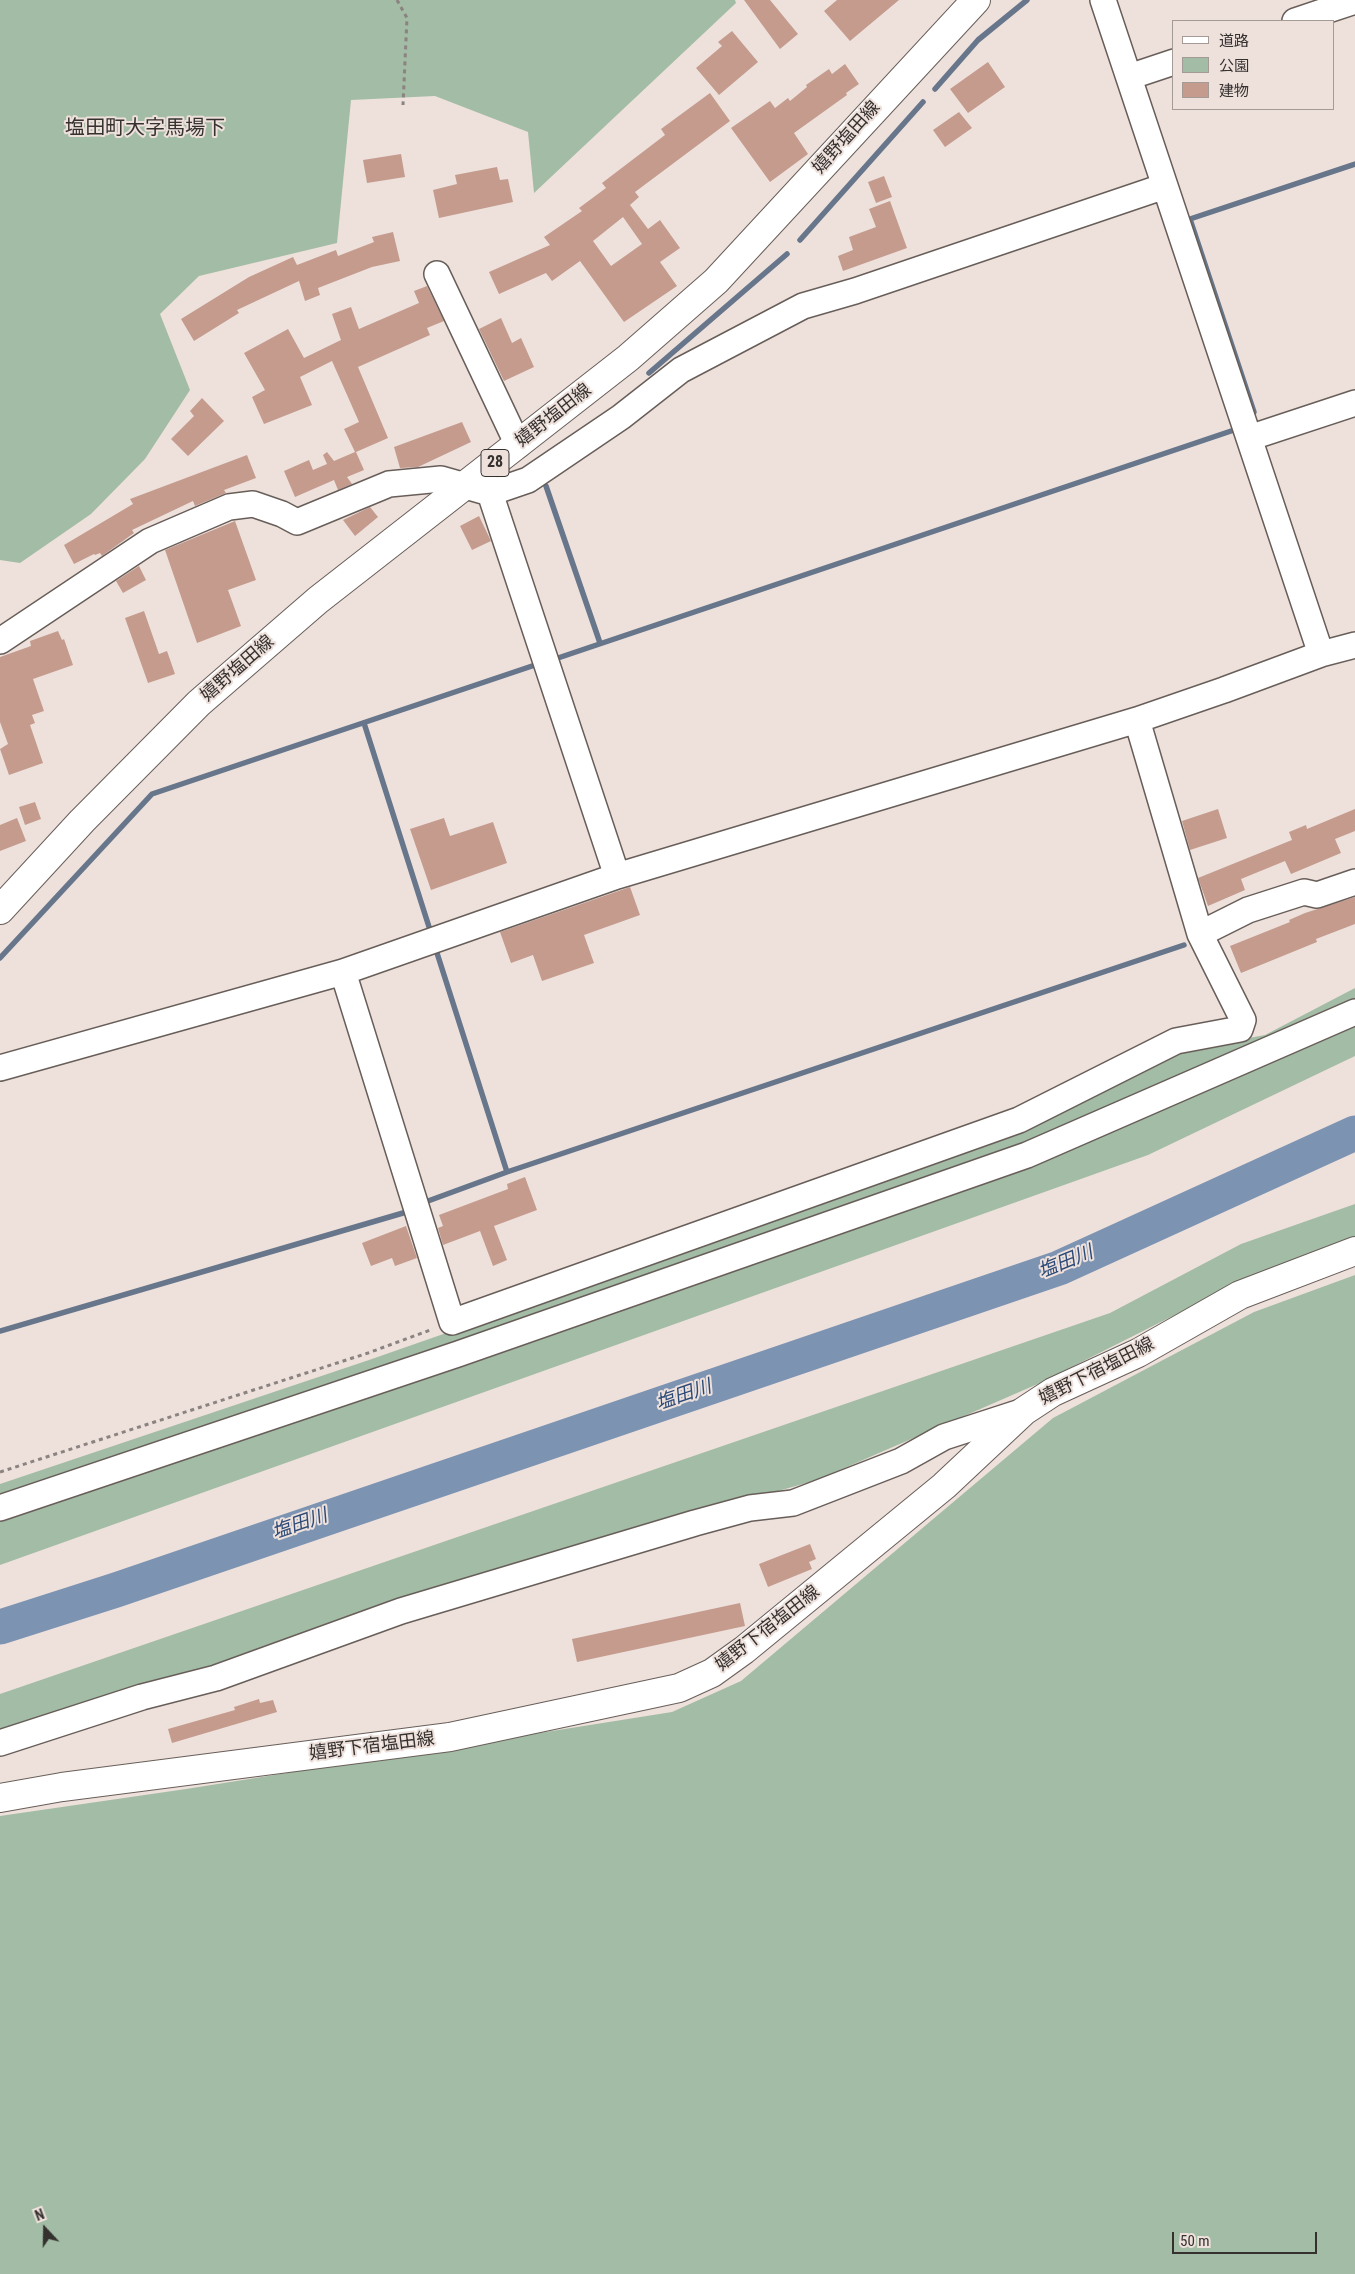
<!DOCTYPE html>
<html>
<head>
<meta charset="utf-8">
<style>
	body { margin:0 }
	#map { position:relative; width:1355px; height:2274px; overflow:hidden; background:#eee1dc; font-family:"Roboto Condensed","Noto Sans JP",sans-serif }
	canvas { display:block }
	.legend { position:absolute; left:1172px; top:20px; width:162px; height:90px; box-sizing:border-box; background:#eee1dc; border:1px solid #a49b97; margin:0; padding:6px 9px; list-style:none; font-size:15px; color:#35312f }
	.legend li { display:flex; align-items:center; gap:10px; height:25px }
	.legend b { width:25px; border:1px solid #a49b97 }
	.north { position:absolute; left:20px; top:2204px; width:50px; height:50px; -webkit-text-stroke:4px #eee1dc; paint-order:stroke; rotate:339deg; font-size:14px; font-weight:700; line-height:20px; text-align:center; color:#35312f }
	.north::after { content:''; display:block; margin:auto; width:18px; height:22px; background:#35312f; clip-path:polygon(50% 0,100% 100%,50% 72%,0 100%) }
	.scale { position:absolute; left:1172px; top:2232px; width:145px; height:22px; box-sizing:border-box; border:2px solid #35312f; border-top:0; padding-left:6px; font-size:15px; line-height:18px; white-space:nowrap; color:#35312f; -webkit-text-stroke:4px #eee1dc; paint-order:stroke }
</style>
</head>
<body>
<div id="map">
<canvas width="1355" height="2274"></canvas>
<ul class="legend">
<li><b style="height:6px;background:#fff"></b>道路</li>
<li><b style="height:14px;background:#a3bca5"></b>公園</li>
<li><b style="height:14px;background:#c49b8d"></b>建物</li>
</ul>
<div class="north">N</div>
<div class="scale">50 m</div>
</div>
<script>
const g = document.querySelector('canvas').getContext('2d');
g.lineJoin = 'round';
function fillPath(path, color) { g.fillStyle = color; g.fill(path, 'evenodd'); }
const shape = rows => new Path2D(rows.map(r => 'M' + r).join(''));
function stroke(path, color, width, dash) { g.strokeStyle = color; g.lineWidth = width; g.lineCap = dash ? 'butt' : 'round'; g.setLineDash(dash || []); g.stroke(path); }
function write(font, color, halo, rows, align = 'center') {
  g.font = font + ' "Roboto Condensed","Noto Sans JP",sans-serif'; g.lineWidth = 4; g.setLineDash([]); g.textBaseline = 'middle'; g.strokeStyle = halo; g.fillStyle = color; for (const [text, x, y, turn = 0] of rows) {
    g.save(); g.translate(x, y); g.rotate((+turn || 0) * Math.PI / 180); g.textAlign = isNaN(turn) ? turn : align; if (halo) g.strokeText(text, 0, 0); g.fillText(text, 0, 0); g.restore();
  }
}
fillPath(shape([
	[0,0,735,0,736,3,534,193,528,132,435,96,351,100,337,243,199,276,160,314,190,390,145,459,91,514,20,563,0,560],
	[1355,988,1355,1056,1148,1155,0,1565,0,1484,369,1360,1030,1129,1190,1049,1265,1035],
	[1355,1204,1355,1240,1256,1274,1040,1383,817,1480,725,1506,0,1754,0,1694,1110,1313,1241,1244],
	[1355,1275,1355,2274,0,2274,0,1816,186,1789,672,1712,741,1681,1053,1418,1254,1312]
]), '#a3bca5');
stroke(shape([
	[935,89,978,40,1027,0],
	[800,240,923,102],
	[649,373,787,254],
	[1251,418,1254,412,1190,219,1355,164],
	[546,486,600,643],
	[555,659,1240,428],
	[364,723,430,930],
	[0,958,152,794,538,664],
	[507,1172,1184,945],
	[428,1201,507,1172,437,953],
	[0,1331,403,1213]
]), '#67768b', 5.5);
stroke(shape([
	[0,1627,116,1590,1059,1268,1355,1133]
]), '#7d93b2', 35);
fillPath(shape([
	[744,0,770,0,798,34,780,49],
	[837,0,899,0,850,41,824,11],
	[732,31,758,62,719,95,696,68,722,46,718,42],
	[988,62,1005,87,968,113,950,89],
	[845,64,859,84,846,93,847,95,794,133,808,154,770,182,731,128,770,101,775,108,788,98,790,101,807,87,806,85,829,69,832,74],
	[710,93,730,121,635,192,639,197,630,205,648,229,660,220,680,248,660,262,677,286,624,322,580,261,552,281,546,273,499,294,489,272,550,245,544,237,582,211,579,208,606,188,602,183,665,135,661,129],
	[623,217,642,244,611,266,593,241],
	[959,112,972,128,945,147,933,130],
	[401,154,405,177,367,183,363,160],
	[497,167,500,180,508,179,513,202,439,218,433,190,457,184,455,175],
	[884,176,892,197,876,203,868,182],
	[890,201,907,248,843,271,838,256,853,250,849,237,876,227,869,209],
	[393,232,400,261,372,267,318,288,320,295,305,301,299,281,237,310,239,313,194,341,181,319,249,277,293,257,297,265,336,250,338,256,374,242,372,237],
	[427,286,444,321,427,328,430,335,358,367,388,438,356,452,364,470,347,477,352,484,338,490,334,480,295,497,284,471,309,460,313,470,327,464,323,455,327,452,334,461,355,452,344,429,359,422,332,361,300,377,312,405,264,424,252,397,265,390,244,353,288,329,304,358,341,340,332,314,351,307,359,329,419,303,414,291],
	[501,318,512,343,521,338,534,367,504,381,479,329],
	[202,398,224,421,188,456,171,439,194,416,190,411],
	[462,422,471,442,418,467,400,468,394,447],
	[247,455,256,478,224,490,226,493,195,506,193,501,132,530,134,533,102,556,100,553,95,555,94,554,74,564,64,545,133,504,130,499],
	[370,507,378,517,355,536,343,520],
	[479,516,491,541,472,550,460,526],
	[235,521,256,580,228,590,241,626,197,643,165,550],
	[139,566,146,580,123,593,116,581],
	[144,611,159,654,167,651,175,674,148,683,125,618],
	[58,631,62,640,64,639,73,665,33,679,44,711,32,715,35,723,30,725,43,763,9,775,0,749,8,744,0,722,0,657,31,646,30,641],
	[35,802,41,819,25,825,19,807],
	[1218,809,1227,838,1190,850,1182,821],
	[1355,809,1355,831,1335,839,1341,853,1291,874,1285,861,1241,879,1245,890,1208,906,1198,878,1292,840,1289,832,1306,825,1307,829],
	[17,818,26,841,0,851,0,825],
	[444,818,450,836,493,822,507,863,431,890,410,829],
	[630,887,640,915,584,935,594,963,542,981,533,955,511,963,500,932],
	[1355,897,1355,924,1316,939,1317,942,1241,973,1230,946,1290,922,1289,920,1305,913],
	[525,1177,537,1210,494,1226,507,1260,493,1266,480,1231,443,1245,438,1228,443,1226,439,1215,508,1189,507,1184],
	[406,1226,417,1258,395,1266,392,1258,371,1266,362,1243],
	[810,1544,816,1559,809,1562,812,1569,768,1587,759,1564],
	[740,1603,745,1626,577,1662,572,1639],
	[259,1699,260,1703,273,1700,277,1712,172,1743,168,1729,235,1710,234,1707]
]), '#c49b8d');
const minor = shape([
	[1103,0,1321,654],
	[1295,21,1355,1],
	[1129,77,1174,62],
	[437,274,518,445],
	[1249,438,1355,403],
	[490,493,528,480,621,417,681,370,803,306,855,291,1165,186],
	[0,641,150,541,229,507,253,504,282,514,297,522,389,484,441,479,490,493,617,876],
	[1200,934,1248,910,1304,892,1317,895,1355,882],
	[343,972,452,1322,1019,1120,1176,1041,1240,1029,1243,1020,1200,934,1137,720],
	[0,1068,343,972,617,876,1137,720,1224,690,1321,654,1355,645],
	[0,1508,458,1354,1027,1155,1355,1012],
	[0,1743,142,1697,216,1678,401,1611,695,1523,750,1508,793,1503,901,1461,944,1437,1024,1411]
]);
const major = shape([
	[0,910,82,821,199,703,318,600,628,358,716,281,976,0],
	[0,1798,62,1787,450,1737,679,1688,712,1673,744,1650,944,1486,1024,1411,1053,1392,1138,1353,1240,1295,1355,1251]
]);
stroke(minor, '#685e59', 28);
stroke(major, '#685e59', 30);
stroke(shape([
	[397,0,407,18,403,105],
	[0,1472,368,1353,433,1329]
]), '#8b8380', 3, [4, 4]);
stroke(minor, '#fff', 25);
stroke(major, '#fff', 28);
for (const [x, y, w] of [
	[495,463,28]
]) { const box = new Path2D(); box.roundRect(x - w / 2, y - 13.5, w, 27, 4); g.fillStyle = '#eee1dc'; g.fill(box); stroke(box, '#35312f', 1); }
write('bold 16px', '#35312f', null, [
	["28",495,463]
]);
write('18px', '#35312f', '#eee1dc', [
	["嬉野塩田線",847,138,-48],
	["嬉野塩田線",554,416,-38],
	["嬉野塩田線",238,669,-41],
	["嬉野下宿塩田線",1097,1372,-27],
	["嬉野下宿塩田線",768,1629,-38],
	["嬉野下宿塩田線",372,1747,-7]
]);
write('italic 19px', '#2c4a77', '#eee1dc', [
	["塩田川",1066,1263,-22],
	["塩田川",684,1396,-19],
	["塩田川",300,1525,-19]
]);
write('20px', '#35312f', '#eee1dc', [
	["塩田町大字馬場下",145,129]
]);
</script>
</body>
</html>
